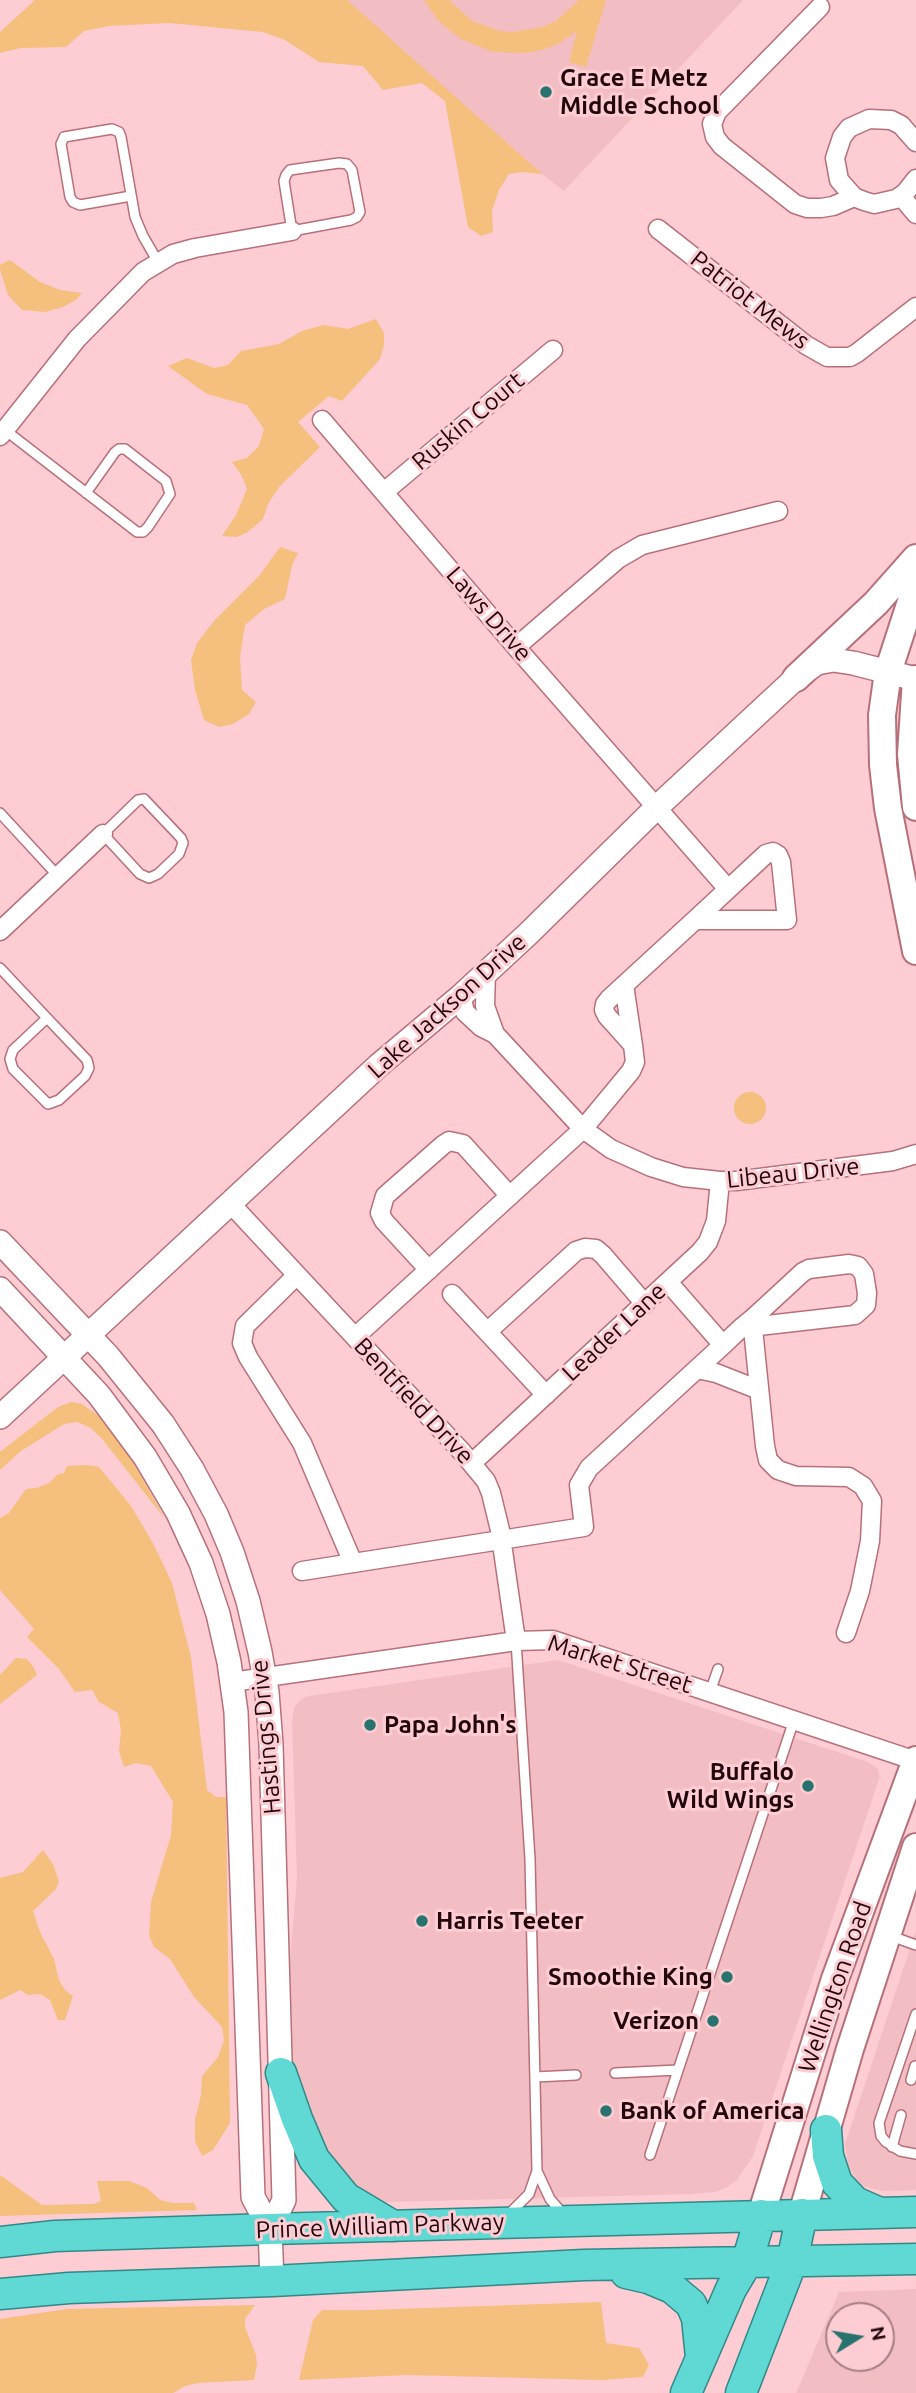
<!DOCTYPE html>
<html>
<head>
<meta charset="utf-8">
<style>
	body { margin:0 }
	#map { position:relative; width:916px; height:2393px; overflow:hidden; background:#fdcdd3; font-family:Ubuntu,sans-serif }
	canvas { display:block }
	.north { position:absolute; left:825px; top:2302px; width:70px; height:70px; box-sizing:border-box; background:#fdcdd3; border:2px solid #a57e84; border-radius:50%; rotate:79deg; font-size:19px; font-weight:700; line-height:28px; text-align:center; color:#22080d }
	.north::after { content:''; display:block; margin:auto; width:24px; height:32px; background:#29736f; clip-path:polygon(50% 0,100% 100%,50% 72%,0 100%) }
</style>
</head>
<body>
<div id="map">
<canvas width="916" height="2393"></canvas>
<div class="north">N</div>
</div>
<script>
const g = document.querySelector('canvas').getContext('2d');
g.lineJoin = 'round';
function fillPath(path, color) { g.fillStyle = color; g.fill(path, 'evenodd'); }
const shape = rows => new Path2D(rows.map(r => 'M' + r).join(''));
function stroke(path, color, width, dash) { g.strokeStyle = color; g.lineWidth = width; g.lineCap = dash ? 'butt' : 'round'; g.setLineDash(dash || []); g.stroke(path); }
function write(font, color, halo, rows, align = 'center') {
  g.font = font + ' Ubuntu,sans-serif'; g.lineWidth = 6; g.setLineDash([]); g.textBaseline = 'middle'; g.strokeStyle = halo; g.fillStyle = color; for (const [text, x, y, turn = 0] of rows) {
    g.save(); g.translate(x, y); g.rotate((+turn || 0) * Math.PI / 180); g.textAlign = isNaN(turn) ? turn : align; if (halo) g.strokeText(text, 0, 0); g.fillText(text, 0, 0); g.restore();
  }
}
fillPath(shape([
	[313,0,743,0,564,191],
	[558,1660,868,1762,877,1768,880,1776,753,2156,737,2180,726,2188,715,2192,693,2194,388,2202,377,2200,360,2191,325,2157,292,2064,290,1960,297,1878,292,1721,294,1708,300,1700,309,1696],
	[916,1930,916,2190,882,2191,863,2186,857,2181,848,2164,845,2144],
	[916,2289,916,2393,796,2393,839,2292],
	[839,2316,881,2316,881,2358,839,2358]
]), '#f2bec4');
fillPath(shape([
	[35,0,347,0,542,174,522,172,509,174,499,190,492,211,493,232,481,236,468,227,445,101,422,83,383,90,363,66,319,62,285,40,263,32,169,23,109,26,84,31,66,47,21,48,0,53,0,32],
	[424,0,449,0,472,21,500,31,514,32,542,27,556,21,579,0,606,0,586,67,569,62,577,31,558,44,542,50,526,53,493,52,463,40,449,30,437,19],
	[10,260,40,282,60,290,82,293,76,300,63,307,46,312,22,310,8,295,0,270,0,265],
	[376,319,384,333,384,345,380,359,342,401,329,396,298,422,320,447,279,487,268,504,263,519,248,532,237,537,222,536,236,515,247,489,241,474,232,462,247,458,259,446,264,429,247,405,207,394,168,366,187,358,214,368,228,365,241,351,279,344,302,331,324,325,348,329],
	[280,547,298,553,292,565,285,599,264,609,245,625,240,657,242,690,256,702,249,714,233,724,219,727,204,720,195,690,191,660,197,643,214,621,259,576],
	'734 1108a16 16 0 1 1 32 0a16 16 0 1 1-32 0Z',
	[71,1402,82,1404,103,1419,127,1451,165,1519,103,1440,91,1428,77,1422,64,1424,21,1451,0,1470,0,1452,58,1407],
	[87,1465,99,1467,131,1506,153,1543,172,1583,191,1657,207,1790,216,1797,226,1797,230,2123,213,2150,202,2156,195,2141,195,2120,201,2095,202,2076,218,2057,224,2040,222,2027,194,1997,170,1959,154,1947,149,1935,151,1902,171,1835,173,1802,151,1766,136,1763,124,1767,119,1751,121,1730,118,1713,99,1702,92,1690,75,1692,59,1669,27,1637,34,1629,0,1590,0,1518,9,1513,26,1489,37,1488,49,1483,58,1474,64,1473,67,1466],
	[16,1658,27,1659,34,1668,37,1675,0,1704,0,1675],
	[43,1850,53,1864,59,1882,55,1890,33,1911,40,1932,54,1959,59,1980,65,1990,73,1996,65,2020,58,2020,50,2000,40,1994,28,1995,20,1990,0,2000,0,1878,23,1872],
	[0,2175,42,2205,94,2204,101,2201,97,2181,129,2181,147,2188,160,2200,173,2203,194,2203,197,2210,0,2216],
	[601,2302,606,2343,639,2348,649,2365,643,2377,601,2380,407,2375,299,2380,313,2320,322,2310,368,2310],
	[255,2305,245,2319,245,2327,256,2355,257,2364,254,2380,198,2383,185,2386,173,2393,0,2393,0,2319,67,2309]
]), '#f5bf7d');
const service = shape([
	[339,163,347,164,352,170,360,212,357,217,351,220,292,231,284,181,286,175,290,170,339,163],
	[131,196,80,205,73,202,70,197,61,144,64,137,112,129,119,132,121,137,135,217,143,236,158,262],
	[5,430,137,532,143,532,148,527,170,494,166,481,125,449,119,449,115,452,86,493],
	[144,799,181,838,183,843,179,854,158,874,149,878,140,874,103,834,138,800,144,799],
	[0,813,58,876],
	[0,968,47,1018,87,1060,89,1068,85,1076,59,1100,48,1104,13,1069,10,1059,13,1050,47,1018],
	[710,1692,718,1669],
	[891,1936,916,1945],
	[916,2014,879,2123,881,2136,886,2142,900,2151,916,2154],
	[615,2073,678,2070],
	[535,2077,576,2075],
	[911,2080,915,2066],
	[892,2147,901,2115],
	[650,2155,794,1720],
	[537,2171,550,2199,563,2214],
	[507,2216,529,2194,537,2171,530,1859,516,1641]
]);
const minor = shape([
	[820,7,717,112,712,124,715,137,722,146,795,204,807,208,821,208,833,206,854,197],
	[916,142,901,125,891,120,869,119,849,128,842,137,835,158,839,180,854,197,864,201,874,204,896,199,905,193,916,179],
	[901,196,916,214],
	[658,229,806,345,827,357,850,357,857,353,916,307],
	[322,420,516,647,728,889],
	[0,436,77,339,143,272,173,254,195,248,292,231],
	[384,492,553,350],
	[516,647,618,559,642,545,778,511],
	[0,931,103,834],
	[486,972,485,1006,495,1034,583,1129,611,1149,651,1167,683,1177,720,1181,736,1181,893,1161,916,1154],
	[624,985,633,1045],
	[461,996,465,1012,481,1027,495,1034],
	[230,1203,462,1452,486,1481,491,1493,500,1530,516,1641],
	[429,1270,384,1221,380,1213,385,1196,443,1145,449,1141,463,1144,510,1196],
	[297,1275,245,1326,242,1343,248,1357,302,1443,353,1563],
	[668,1282,723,1345],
	[452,1294,546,1395],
	[752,1319,765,1446,768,1460,778,1470,796,1476,849,1477,863,1486,872,1501,870,1541,860,1591,846,1633],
	[487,1332,576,1251,585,1248,596,1249,603,1255,645,1304],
	[355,1337,583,1129,631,1071,635,1062,633,1045,607,1016,604,1010,605,1004,609,999,695,920,766,854,773,852,778,855,781,862,787,920,695,920],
	[697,1369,716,1373,759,1390],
	[472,1463,700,1252,708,1242,716,1221,720,1181],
	[302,1571,584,1527,579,1485,589,1468,723,1345,741,1328,752,1319,803,1272,809,1269,849,1264,858,1266,864,1274,867,1293,866,1305,855,1315,741,1328],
	[232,1682,516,1641,553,1640,916,1761]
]);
const tertiary = shape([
	[0,1242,108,1356,163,1424,192,1469,216,1514,232,1552,248,1601,260,1652,267,1692,271,1744,284,2200,270,2229],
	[0,1289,99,1395,145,1457,178,1513,201,1563,218,1614,229,1662,236,1712,253,2197,270,2229,272,2281],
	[0,1417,379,1065,461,996,529,933,657,807,796,678,817,663,833,660,853,663,916,679]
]);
const secondary = shape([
	[916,586,888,672,882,715,883,765,888,808,916,951],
	[796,678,876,603,916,558],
	[916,679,911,754,916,807],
	[802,2214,850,2049,916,1847],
	[761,2215,835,1979,916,1760]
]);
const trunk = shape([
	[281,2073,297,2119,314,2159,346,2198,393,2226],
	[826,2130,828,2156,837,2183,855,2202,880,2213],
	[0,2242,55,2236,270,2229,916,2212],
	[626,2273,648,2278,672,2288,691,2304,697,2318,701,2357],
	[0,2294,69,2288,272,2281,584,2265,916,2259],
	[686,2393,731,2289,747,2262,761,2215],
	[741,2393,792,2261,802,2214]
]);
stroke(service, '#b7707a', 12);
stroke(minor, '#b7707a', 21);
stroke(tertiary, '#b7707a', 26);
stroke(secondary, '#b7707a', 30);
stroke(trunk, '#308987', 33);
stroke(service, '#fff', 9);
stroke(minor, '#fff', 18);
stroke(tertiary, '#fff', 23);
stroke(secondary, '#fff', 26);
stroke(trunk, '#60d8d3', 30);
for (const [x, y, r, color] of [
	[546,92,7,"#29736f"],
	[370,1725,7,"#29736f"],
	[808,1786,7,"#29736f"],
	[422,1921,7,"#29736f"],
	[727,1977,7,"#29736f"],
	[713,2021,7,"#29736f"],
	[606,2111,7,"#29736f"]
]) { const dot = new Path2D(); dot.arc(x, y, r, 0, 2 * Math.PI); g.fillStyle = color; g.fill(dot); stroke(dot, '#fdcdd3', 2.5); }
write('bold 24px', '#22080d', '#fdcdd3', [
	["Grace E Metz",560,78],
	["Middle School",560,106],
	["Papa John's",384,1725],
	["Buffalo",794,1772,"right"],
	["Wild Wings",794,1800,"right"],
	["Harris Teeter",436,1921],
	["Smoothie King",713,1977,"right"],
	["Verizon",699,2021,"right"],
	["Bank of America",620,2111]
], 'left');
write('24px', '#22080d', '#fdcdd3', [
	["Patriot Mews",750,300,38],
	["Ruskin Court",468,421,-40],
	["Laws Drive",489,614,49],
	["Lake Jackson Drive",447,1006,-42],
	["Libeau Drive",793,1173,-6],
	["Leader Lane",614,1332,-43],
	["Bentfield Drive",414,1401,47],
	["Market Street",620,1664,17],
	["Hastings Drive",266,1737,-95],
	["Wellington Road",835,1987,-71],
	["Prince William Parkway",380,2226,-2]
]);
</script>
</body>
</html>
